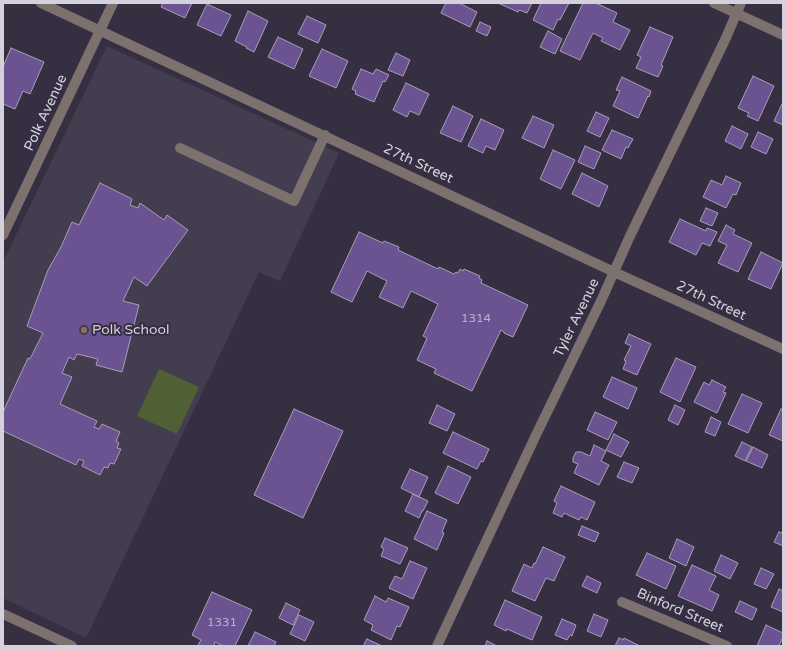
<!DOCTYPE html>
<html>
<head>
<meta charset="utf-8">
<style>
	body { margin:0 }
	#map { position:relative; width:786px; height:649px; overflow:hidden; background:#362f42; font-family:"Varela Round",sans-serif }
	canvas { display:block }
	.frame { position:absolute; inset:0; border:4px solid #d4d1dd; pointer-events:none }
</style>
</head>
<body>
<div id="map">
<canvas width="786" height="649"></canvas>
<div class="frame"></div>
</div>
<script>
const g = document.querySelector('canvas').getContext('2d');
g.lineJoin = 'round';
function fillPath(path, color) { g.fillStyle = color; g.fill(path, 'evenodd'); }
const shape = rows => new Path2D(rows.map(r => 'M' + r).join(''));
function stroke(path, color, width, dash) { g.strokeStyle = color; g.lineWidth = width; g.lineCap = dash ? 'butt' : 'round'; g.setLineDash(dash || []); g.stroke(path); }
function write(font, color, halo, rows, align = 'center') {
  g.font = font + ' "Varela Round",sans-serif'; g.lineWidth = 4; g.setLineDash([]); g.textBaseline = 'middle'; g.strokeStyle = halo; g.fillStyle = color; for (const [text, x, y, turn = 0] of rows) {
    g.save(); g.translate(x, y); g.rotate((+turn || 0) * Math.PI / 180); g.textAlign = isNaN(turn) ? turn : align; if (halo) g.strokeText(text, 0, 0); g.fillText(text, 0, 0); g.restore();
  }
}
fillPath(shape([
	[107,46,339,153,280,281,259,272,86,638,3,598,3,262]
]), '#433d4f');
fillPath(shape([
	[159,369,199,387,177,434,137,416]
]), '#4e6034');
const building = shape([
	[163,3,192,3,185,18,161,7,163,3],
	[446,3,459,3,477,12,470,27,441,13,446,3],
	[498,3,532,3,527,13,519,10,518,12,498,3],
	[541,3,569,3,560,20,558,19,553,30,533,20,541,3],
	[583,3,596,3,617,13,613,22,630,30,620,50,601,41,603,38,593,33,580,60,560,51,583,3],
	[207,4,231,15,221,36,197,25,207,4],
	[248,11,268,21,254,52,246,48,247,47,235,41,248,11],
	[307,16,326,25,318,43,298,34,307,16],
	[480,22,491,27,487,36,476,31,480,22],
	[650,27,673,37,661,65,663,66,658,77,636,68,641,57,637,55,650,27],
	[548,31,562,39,555,54,540,47,548,31],
	[278,37,303,49,294,69,268,57,278,37],
	[11,48,44,62,30,94,23,91,15,109,3,104,3,67,11,48],
	[322,49,348,61,336,88,309,76,322,49],
	[396,53,410,60,403,76,388,70,396,53],
	[361,69,373,74,376,69,389,75,385,82,383,81,374,102,355,94,356,91,352,89,361,69],
	[753,76,774,86,758,121,747,116,749,113,738,108,753,76],
	[622,77,651,91,649,97,648,96,638,118,613,106,620,91,616,90,622,77],
	[406,83,429,94,419,115,410,111,407,117,393,110,406,83],
	[783,102,783,125,774,121,783,102],
	[453,106,473,116,461,142,440,133,453,106],
	[596,112,609,118,600,137,587,131,596,112],
	[533,116,554,125,544,148,522,138,533,116],
	[481,119,504,130,495,150,486,146,483,153,468,146,481,119],
	[732,126,748,134,741,149,725,141,732,126],
	[612,130,633,139,628,148,626,147,621,159,602,150,612,130],
	[758,132,773,139,766,154,751,147,758,132],
	[585,146,601,153,594,169,578,162,585,146],
	[553,150,575,160,561,189,540,179,553,150],
	[582,173,608,186,599,207,572,194,582,173],
	[726,176,741,183,736,195,733,194,726,208,703,197,711,180,722,185,726,176],
	[100,183,132,199,130,205,138,208,140,203,164,220,167,215,188,230,147,286,134,277,123,301,139,305,122,372,96,365,98,359,77,354,74,360,69,357,62,373,72,377,60,404,97,421,94,427,99,429,102,424,120,432,116,441,119,443,117,448,121,449,114,464,110,463,108,468,104,467,100,475,82,466,84,461,79,459,76,465,3,431,3,412,28,358,30,359,43,333,27,326,48,270,61,247,72,222,79,225,100,183],
	[706,208,718,213,712,226,700,221,706,208],
	[680,219,706,231,707,228,717,232,710,246,702,243,696,255,669,242,680,219],
	[726,225,735,230,733,234,752,243,738,272,718,263,727,245,718,241,726,225],
	[359,232,383,243,384,241,399,247,398,250,438,269,439,267,454,274,456,272,458,273,460,269,463,271,464,269,480,276,479,278,482,280,481,283,528,305,513,337,504,333,504,332,501,330,472,391,434,373,436,369,417,360,427,338,423,336,438,304,411,291,403,308,379,297,387,281,367,271,352,302,331,292,359,232],
	[761,252,783,263,771,289,748,279,761,252],
	[629,334,651,344,637,375,623,369,626,361,624,360,631,346,625,343,629,334],
	[676,358,696,367,680,402,660,392,676,358],
	[612,377,637,388,628,409,603,397,612,377],
	[712,380,726,387,723,392,726,393,717,413,694,402,704,382,709,385,712,380],
	[742,394,762,403,748,433,728,424,742,394],
	[437,405,455,414,447,431,429,423,437,405],
	[675,405,685,410,678,425,668,420,675,405],
	[294,409,343,431,303,518,254,495,294,409],
	[781,409,783,410,783,441,769,435,781,409],
	[595,412,617,422,608,440,587,430,595,412],
	[711,417,721,422,715,436,705,432,711,417],
	[453,432,489,449,483,462,481,461,477,469,443,453,453,432],
	[614,434,629,442,621,457,606,450,614,434],
	[742,442,752,447,745,461,735,456,742,442],
	[594,445,606,451,601,461,609,465,599,485,574,473,578,464,573,462,573,458,576,452,581,452,590,456,594,445],
	[753,447,768,455,762,468,746,461,753,447],
	[624,462,639,468,632,483,617,477,624,462],
	[448,466,471,477,458,504,435,493,448,466],
	[410,469,428,477,419,497,401,488,410,469],
	[561,486,595,502,587,520,581,517,579,520,564,513,562,517,553,513,557,503,554,501,561,486],
	[413,494,428,501,423,511,422,511,419,518,405,511,413,494],
	[427,511,447,520,442,532,444,533,437,550,414,539,427,511],
	[582,526,599,533,595,542,578,535,582,526],
	[779,532,783,533,783,546,774,542,779,532],
	[385,538,408,548,400,564,381,556,384,549,381,547,385,538],
	[677,539,694,547,686,566,669,558,677,539],
	[543,547,565,557,554,581,546,578,535,601,512,591,524,564,532,568,534,563,535,564,543,547],
	[647,553,676,566,666,589,636,575,647,553],
	[721,555,738,563,730,579,714,571,721,555],
	[410,561,427,568,413,599,389,588,395,576,402,579,410,561],
	[692,565,716,576,709,590,719,595,712,611,678,596,692,565],
	[761,568,774,574,766,589,754,584,761,568],
	[587,576,601,583,597,593,582,586,587,576],
	[779,589,783,591,783,612,771,607,779,589],
	[212,592,252,610,235,646,223,646,215,642,214,646,200,646,198,645,201,640,192,635,212,592],
	[375,596,386,602,388,598,409,607,400,627,397,626,391,640,371,630,373,625,364,620,375,596],
	[505,600,542,617,532,640,507,629,506,631,494,625,505,600],
	[740,601,757,609,752,620,735,612,740,601],
	[286,603,300,610,293,625,279,618,286,603],
	[594,614,608,620,601,637,587,631,594,614],
	[299,615,314,622,305,641,290,634,299,615],
	[562,619,576,625,572,636,570,635,567,640,555,635,562,619],
	[766,625,783,633,783,637,779,646,757,646,766,625],
	[255,632,276,642,274,646,248,646,255,632],
	[619,638,623,640,624,638,640,646,615,646,619,638],
	[367,639,382,646,363,646,367,639],
	[487,641,497,646,485,646,487,641]
]);
fillPath(building, '#6b5392');
stroke(building, '#a69fb6', 1);
stroke(shape([
	[41,3,614,272,783,349],
	[714,3,783,35],
	[180,148,294,201,325,135],
	[3,235,113,3],
	[622,602,727,646],
	[3,614,72,646],
	[437,646,536,435,601,301,630,236,725,40,741,3]
]), '#7d716f', 10);
for (const [x, y, r, color] of [
	[84,330,4,"#8d6e63"]
]) { const dot = new Path2D(); dot.arc(x, y, r, 0, 2 * Math.PI); g.fillStyle = color; g.fill(dot); stroke(dot, '#362f42', 1.5); }
write('12px', '#bab2ca', null, [
	["1314",476,319],
	["1331",222,623]
]);
write('14px', '#d4d1dd', '#362f42', [
	["Polk Avenue",46,113,-65],
	["27th Street",418,164,25],
	["27th Street",711,301,25],
	["Tyler Avenue",577,318,-64],
	["Binford Street",680,611,23]
]);
write('14px', '#d4d1dd', '#362f42', [
	["Polk School",92,330]
], 'left');
</script>
</body>
</html>
